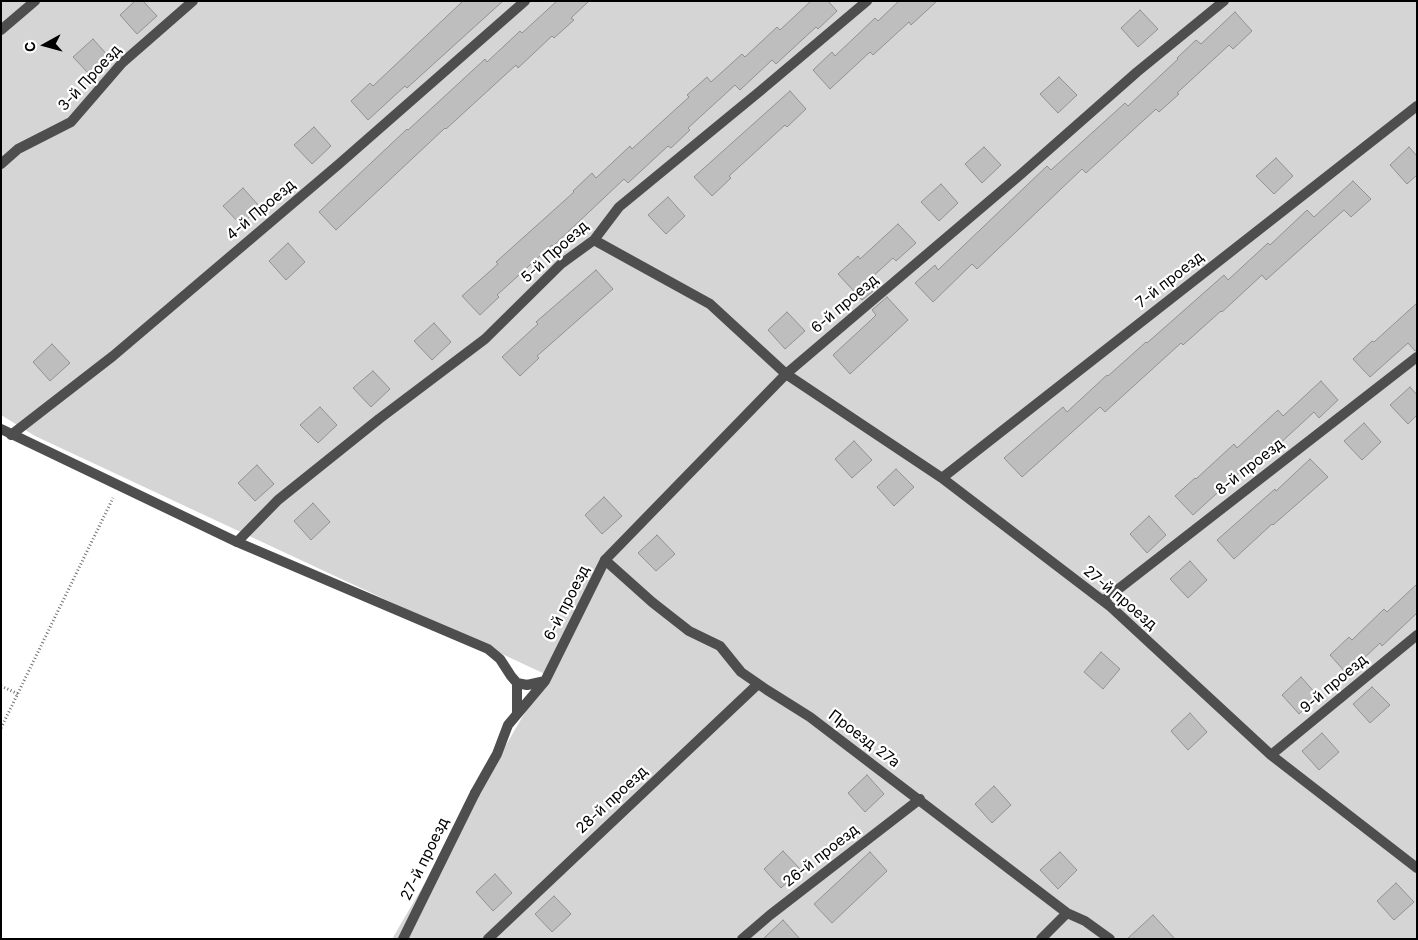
<!DOCTYPE html>
<html>
<head>
<meta charset="utf-8">
<style>
	body { margin:0 }
	#map { position:relative; width:1418px; height:940px; overflow:hidden; background:#fff; font-family:Inter,sans-serif }
	canvas { display:block }
	.frame { position:absolute; inset:0; border:2px solid #000; pointer-events:none }
	.north { position:absolute; left:20px; top:20px; width:50px; height:50px; -webkit-text-stroke:4px #fff; paint-order:stroke; rotate:263deg; font-size:14px; font-weight:700; line-height:20px; text-align:center; color:#000 }
	.north::after { content:''; display:block; margin:auto; width:18px; height:22px; background:#000; clip-path:polygon(50% 0,100% 100%,50% 72%,0 100%) }
</style>
</head>
<body>
<div id="map">
<canvas width="1418" height="940"></canvas>
<div class="frame"></div>
<div class="north">С</div>
</div>
<script>
const g = document.querySelector('canvas').getContext('2d');
g.lineJoin = 'round';
function fillPath(path, color) { g.fillStyle = color; g.fill(path, 'evenodd'); }
const shape = rows => new Path2D(rows.map(r => 'M' + r).join(''));
function stroke(path, color, width, dash) { g.strokeStyle = color; g.lineWidth = width; g.lineCap = dash ? 'butt' : 'round'; g.setLineDash(dash || []); g.stroke(path); }
function write(font, color, halo, rows, align = 'center') {
  g.font = font + ' Inter,sans-serif'; g.lineWidth = 4.5; g.setLineDash([]); g.textBaseline = 'middle'; g.strokeStyle = halo; g.fillStyle = color; for (const [text, x, y, turn = 0] of rows) {
    g.save(); g.translate(x, y); g.rotate((+turn || 0) * Math.PI / 180); g.textAlign = isNaN(turn) ? turn : align; if (halo) g.strokeText(text, 0, 0); g.fillText(text, 0, 0); g.restore();
  }
}
fillPath(shape([
	[1,1,1417,1,1417,939,392,939,547,675,35,436,1,415]
]), '#d5d5d5');
const building = shape([
	[135,1,143,1,157,16,137,34,120,15,135,1],
	[463,1,503,1,407,88,405,86,368,120,351,101,370,83,373,86,463,1],
	[557,1,589,1,571,18,574,20,554,38,552,36,518,68,516,65,446,129,445,128,336,230,319,212,407,129,408,130,485,59,487,62,520,31,522,33,557,1],
	[811,1,828,1,837,11,818,29,816,27,776,64,772,60,740,90,735,85,688,128,690,130,671,148,668,146,628,183,624,179,553,246,552,245,497,295,499,297,480,315,462,296,498,264,496,262,574,192,573,191,592,173,596,178,630,146,632,149,689,97,687,95,707,77,711,82,742,54,745,57,777,27,780,30,811,1],
	[899,1,937,1,911,25,909,22,873,55,870,52,830,89,813,70,832,52,835,56,875,18,878,21,899,1],
	[1140,10,1158,29,1138,47,1121,28,1140,10],
	[1235,12,1252,31,1233,49,1229,45,1177,93,1179,94,1159,112,1156,109,1086,173,1082,169,977,269,972,264,933,302,915,283,935,265,938,270,1047,166,1051,170,1125,103,1128,106,1178,59,1177,58,1196,40,1201,44,1235,12],
	[93,39,110,58,91,76,73,57,93,39],
	[1059,77,1077,95,1058,113,1040,94,1059,77],
	[790,91,806,109,787,127,785,125,729,176,731,178,712,196,694,177,790,91],
	[314,127,331,146,312,164,294,145,314,127],
	[984,147,1001,165,982,183,965,164,984,147],
	[1409,147,1417,156,1417,175,1407,184,1390,165,1409,147],
	[1276,158,1293,176,1274,194,1256,176,1276,158],
	[1353,181,1371,199,1351,217,1344,210,1266,280,1262,275,1222,312,1221,311,1183,345,1181,343,1105,412,1100,407,1022,477,1004,458,1063,407,1067,412,1107,375,1108,376,1146,342,1147,343,1224,275,1228,280,1268,243,1270,245,1307,210,1314,217,1353,181],
	[941,184,958,203,939,221,921,202,941,184],
	[243,188,260,207,241,225,223,206,243,188],
	[668,197,685,216,666,234,648,215,668,197],
	[898,224,916,243,896,261,893,258,870,279,878,287,862,300,838,274,858,256,860,259,898,224],
	[288,243,305,262,286,280,269,261,288,243],
	[596,270,613,289,537,356,539,358,520,376,502,357,538,324,536,322,596,270],
	[887,297,908,320,850,374,833,355,871,320,876,315,872,310,887,297],
	[1417,303,1417,350,1415,351,1408,343,1370,377,1353,359,1372,341,1374,342,1417,303],
	[787,312,805,331,785,349,768,330,787,312],
	[434,323,451,342,432,360,414,341,434,323],
	[52,344,70,363,50,381,33,362,52,344],
	[373,371,390,389,371,407,353,388,373,371],
	[1321,381,1338,400,1319,418,1314,412,1276,447,1272,443,1193,515,1175,496,1195,478,1196,479,1234,444,1237,448,1278,410,1283,416,1321,381],
	[1410,387,1417,395,1417,415,1408,424,1390,405,1410,387],
	[320,407,337,425,318,443,300,425,320,407],
	[1364,423,1381,442,1362,460,1344,441,1364,423],
	[854,441,872,460,852,478,835,459,854,441],
	[1310,459,1328,477,1273,525,1272,524,1234,559,1217,540,1275,489,1276,491,1310,459],
	[257,465,274,484,255,501,238,483,257,465],
	[896,469,914,487,894,506,877,487,896,469],
	[604,497,622,516,602,534,585,515,604,497],
	[313,503,330,522,311,540,294,521,313,503],
	[1149,516,1166,535,1147,553,1130,534,1149,516],
	[657,535,675,554,656,571,638,553,657,535],
	[1190,561,1207,580,1188,598,1170,579,1190,561],
	[1417,584,1417,613,1382,646,1380,643,1347,674,1330,655,1349,637,1352,640,1384,609,1387,612,1417,584],
	[1101,652,1120,669,1103,689,1084,672,1101,652],
	[1301,677,1318,696,1299,714,1282,695,1301,677],
	[1372,687,1390,705,1370,723,1353,704,1372,687],
	[1190,713,1207,732,1188,750,1171,731,1190,713],
	[1322,733,1339,752,1319,770,1302,751,1322,733],
	[867,775,884,794,865,812,848,793,867,775],
	[994,786,1011,805,992,823,975,804,994,786],
	[783,851,801,870,781,888,764,869,783,851],
	[870,852,887,871,832,923,814,904,870,852],
	[1060,852,1077,870,1058,889,1040,870,1060,852],
	[495,874,512,893,493,911,476,892,495,874],
	[1396,883,1414,902,1394,920,1377,901,1396,883],
	[554,896,571,914,552,932,535,914,554,896],
	[1153,915,1175,939,1127,939,1153,915],
	[783,920,800,939,763,939,783,920]
]);
fillPath(building, '#bebebe');
stroke(building, '#929292', 1);
stroke(shape([
	[1,686,18,694],
	[1,728,113,498]
]), '#707070', 3, [1, 2.5]);
stroke(shape([
	[1,30,35,1],
	[1,164,18,149,71,122,122,63,193,1],
	[594,240,710,304,786,374,942,478,1111,607,1271,755,1417,868],
	[11,435,113,356,339,164,525,1],
	[942,478,1417,106],
	[237,542,278,500,379,419,485,339,561,264,594,240,619,207,759,92,867,1],
	[605,560,652,602,689,631,720,646,741,672,767,690,810,717,1067,913,1085,921,1110,939],
	[1103,601,1417,357],
	[1271,755,1417,635],
	[403,939,475,793],
	[488,939,758,684],
	[742,939,770,915,920,799],
	[1041,939,1067,913]
]), '#4e4e4e', 10);
stroke(shape([
	[1,429,237,542,488,649,500,659,511,676,517,683,527,685,545,681,508,725,497,754,475,793],
	[545,681,605,560,786,374,1020,175,1137,72,1224,1],
	[517,713,517,683]
]), '#4e4e4e', 10);
write('15px', '#000', '#fff', [
	["3-й Проезд",90,78,-47],
	["4-й Проезд",261,210,-40],
	["5-й Проезд",555,252,-42],
	["7-й проезд",1170,280,-38],
	["6-й проезд",845,304,-40],
	["8-й проезд",1250,467,-38],
	["27-й проезд",1120,598,40],
	["6-й проезд",567,603,-63],
	["9-й проезд",1334,684,-40],
	["Проезд 27а",864,739,37],
	["28-й проезд",612,800,-43],
	["26-й проезд",821,856,-38],
	["27-й проезд",425,859,-64]
]);
</script>
</body>
</html>
